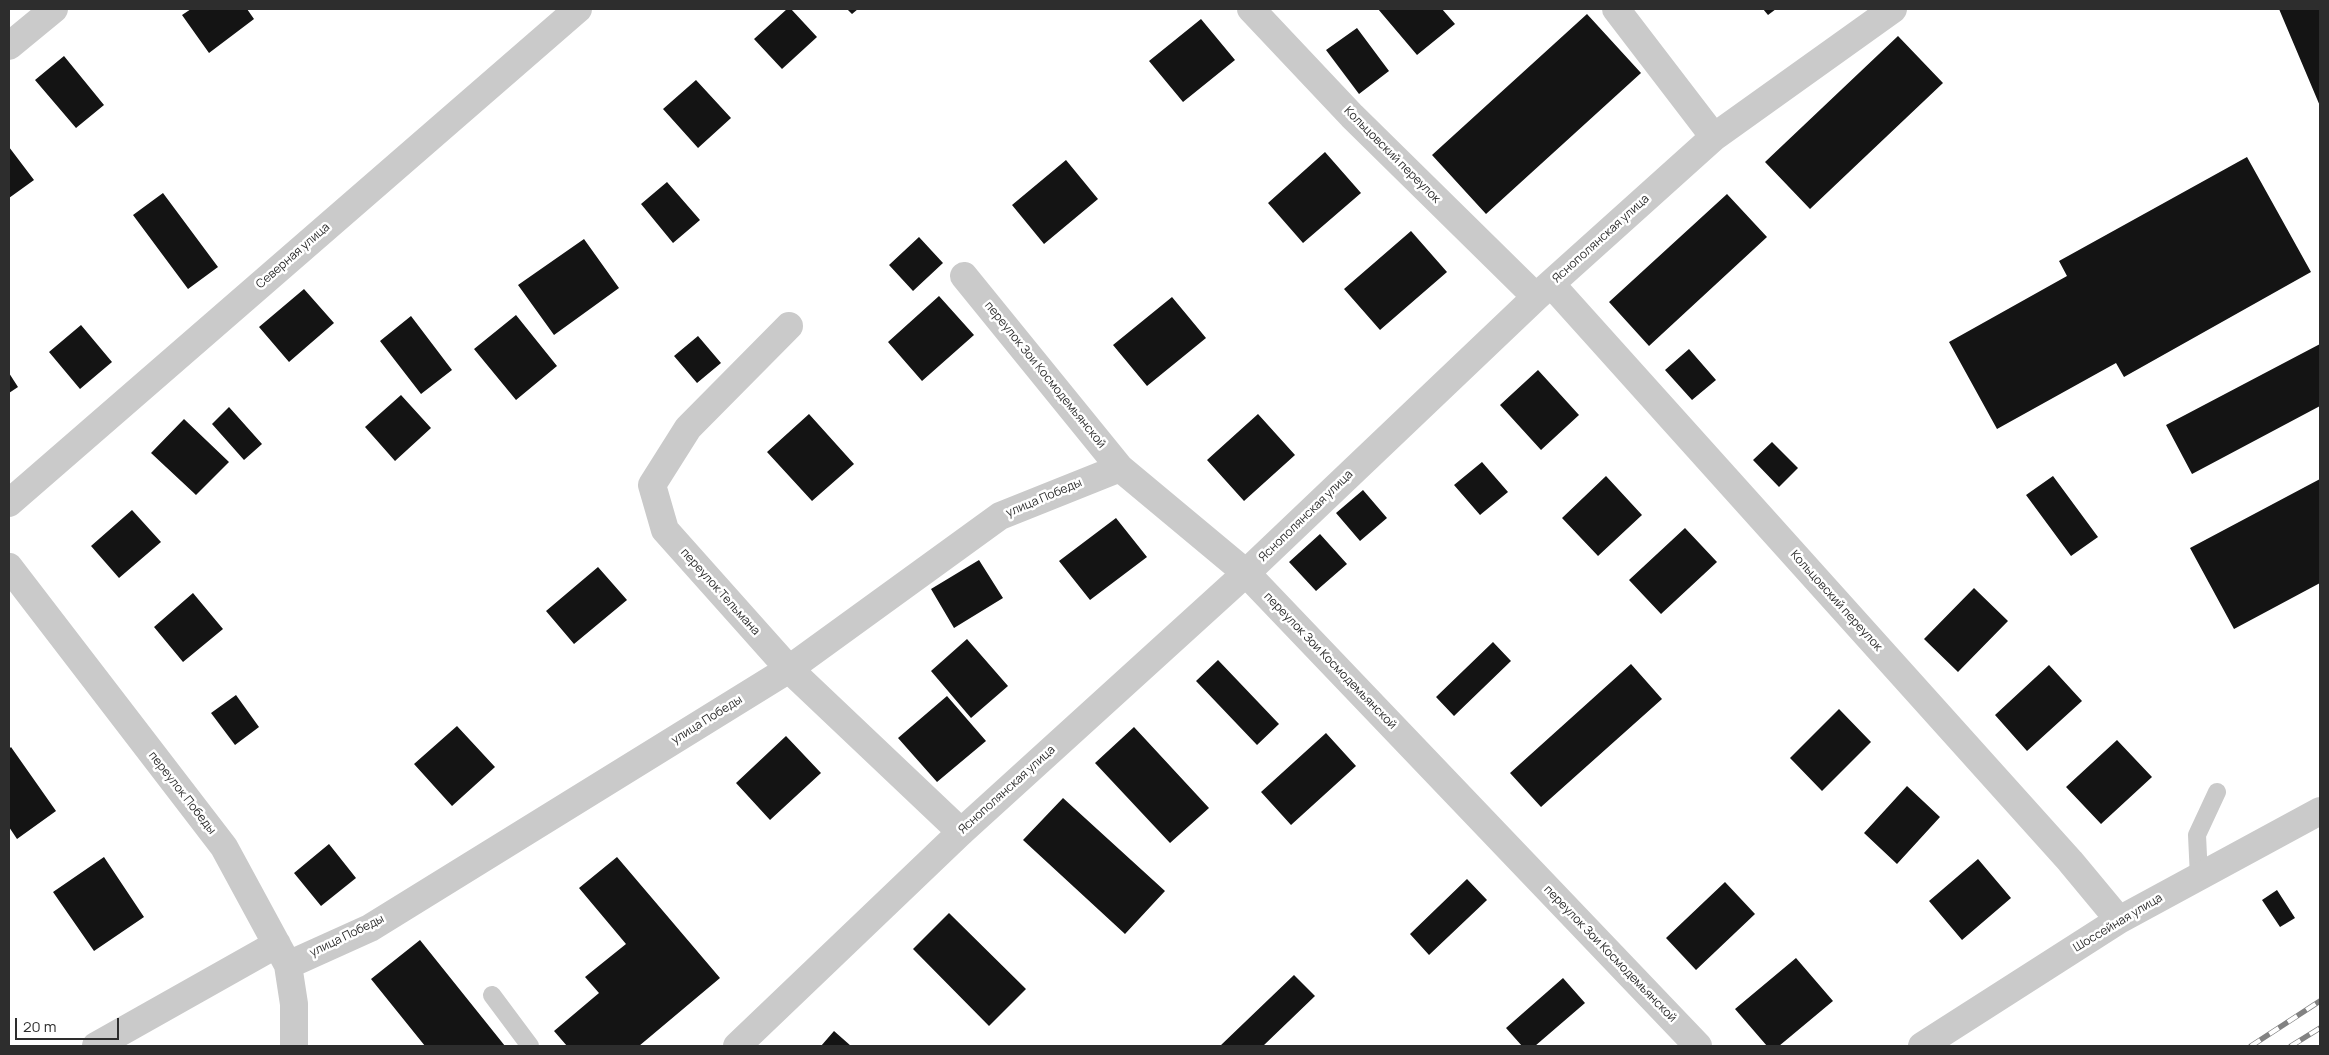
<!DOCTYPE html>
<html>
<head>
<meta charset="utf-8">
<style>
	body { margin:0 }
	#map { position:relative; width:2329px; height:1055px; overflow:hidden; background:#fff; font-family:Manrope,sans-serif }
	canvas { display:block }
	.frame { position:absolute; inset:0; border:10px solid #2d2d2d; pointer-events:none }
	.scale { position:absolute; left:15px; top:1018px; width:104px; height:22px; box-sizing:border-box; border:2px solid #2d2d2d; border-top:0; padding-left:6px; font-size:15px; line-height:18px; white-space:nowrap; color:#2d2d2d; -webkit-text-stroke:4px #fff; paint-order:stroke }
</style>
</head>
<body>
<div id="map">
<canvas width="2329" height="1055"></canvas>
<div class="frame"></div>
<div class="scale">20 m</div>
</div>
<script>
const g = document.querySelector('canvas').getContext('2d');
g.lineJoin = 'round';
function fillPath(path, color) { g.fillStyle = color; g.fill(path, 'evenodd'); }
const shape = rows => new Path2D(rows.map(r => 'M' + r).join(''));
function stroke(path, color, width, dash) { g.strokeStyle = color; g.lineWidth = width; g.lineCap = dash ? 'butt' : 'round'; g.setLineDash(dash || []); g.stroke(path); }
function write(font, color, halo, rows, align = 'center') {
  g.font = font + ' Manrope,sans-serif'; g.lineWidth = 5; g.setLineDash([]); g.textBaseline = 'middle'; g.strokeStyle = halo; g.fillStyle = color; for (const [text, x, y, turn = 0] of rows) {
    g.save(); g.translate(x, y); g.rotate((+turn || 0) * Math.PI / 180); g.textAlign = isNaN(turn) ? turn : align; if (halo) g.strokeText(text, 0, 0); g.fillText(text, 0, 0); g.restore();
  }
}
fillPath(shape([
	[191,9,247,9,254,19,209,53,182,15],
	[787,9,791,9,817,37,782,69,754,39],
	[847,9,858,9,852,14],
	[1378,9,1442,9,1455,24,1417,55],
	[1763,9,1776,9,1768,15],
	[2279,9,2320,9,2320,106],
	[1587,14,1641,73,1486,214,1432,155],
	[1201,19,1235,60,1183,102,1149,61],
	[1357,28,1389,71,1359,94,1326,50],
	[1898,36,1943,83,1810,209,1765,162],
	[64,56,104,105,76,128,35,80],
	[696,80,731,118,698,148,663,109],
	[9,147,34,180,9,198],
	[1325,152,1361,193,1303,243,1268,203],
	[2247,157,2311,272,2124,377,2116,363,1997,429,1949,342,2067,276,2059,261],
	[1066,160,1098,199,1044,244,1012,205],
	[667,182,700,220,673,243,641,204],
	[163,193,218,267,188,289,133,215],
	[1727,194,1767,237,1649,346,1609,302],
	[1411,231,1447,272,1380,330,1344,289],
	[919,237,943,263,913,291,889,265],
	[584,239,619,288,554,335,518,285],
	[304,289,334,323,289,362,259,327],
	[939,296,974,335,922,381,888,342],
	[1172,297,1206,338,1147,386,1113,345],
	[516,315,557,366,516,400,474,349],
	[411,316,452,370,421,394,380,341],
	[81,325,112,362,80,389,49,352],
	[698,336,721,363,697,383,674,356],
	[2320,344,2320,406,2192,474,2166,425],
	[1689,349,1716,380,1692,400,1665,370],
	[1538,370,1579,415,1541,450,1500,405],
	[9,373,18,387,9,393],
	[401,395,431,428,395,461,365,427],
	[229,407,262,444,244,460,212,424],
	[809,414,854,464,812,501,767,452],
	[1258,414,1295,455,1244,501,1207,460],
	[184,419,229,462,196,495,151,453],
	[1772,442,1798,468,1779,487,1753,460],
	[1482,462,1508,492,1480,515,1454,485],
	[1606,476,1642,515,1598,556,1562,518],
	[2053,476,2098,537,2071,556,2026,495],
	[2320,479,2320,583,2234,629,2190,548],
	[1363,490,1387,518,1360,541,1336,513],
	[132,510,161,542,119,578,91,546],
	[1116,518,1147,557,1090,600,1059,561],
	[1685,528,1717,562,1661,614,1629,580],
	[1320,534,1347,564,1316,591,1289,562],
	[979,560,1003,598,954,628,931,589],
	[598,567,627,600,574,644,546,611],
	[1974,588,2008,621,1958,672,1924,639],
	[193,593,223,629,183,662,154,627],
	[967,639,1008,686,971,718,931,671],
	[1493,642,1511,661,1454,716,1436,697],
	[1218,660,1279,724,1257,745,1196,681],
	[1631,664,1662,699,1541,807,1510,773],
	[2049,665,2082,701,2027,751,1995,715],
	[236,695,259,727,235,745,211,713],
	[947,696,986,741,937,782,898,738],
	[1839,709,1871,742,1822,791,1790,758],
	[457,726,495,767,452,806,414,764],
	[1134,727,1209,808,1170,843,1095,763],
	[1326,733,1356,766,1291,825,1261,792],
	[786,736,821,773,770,820,736,783],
	[2117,740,2152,777,2101,824,2066,787],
	[11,747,56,811,17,839,9,827,9,749],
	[1907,786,1940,817,1897,864,1864,833],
	[1063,798,1165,891,1125,934,1023,840],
	[329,844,356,878,321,906,294,873],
	[104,857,144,917,94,951,53,892],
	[617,857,720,978,639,1046,567,1046,554,1031,599,993,585,977,626,944,579,888],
	[1978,859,2011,898,1962,940,1929,901],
	[1467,879,1487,900,1429,955,1410,934],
	[1725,882,1755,914,1696,970,1666,938],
	[2277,890,2295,918,2280,927,2262,900],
	[949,913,1026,989,989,1026,913,949],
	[420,940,505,1046,425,1046,371,979],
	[1796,958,1833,1001,1779,1046,1767,1046,1735,1009],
	[1294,975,1315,996,1263,1046,1220,1046],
	[1563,978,1585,1003,1535,1046,1522,1046,1506,1028],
	[834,1031,851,1046,821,1046]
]), '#141414');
stroke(shape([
	[2199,877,2197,835,2217,792],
	[492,995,530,1046]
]), '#cacaca', 18);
stroke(shape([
	[1251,9,1352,116,1536,297],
	[1616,9,1714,137],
	[9,46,54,9],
	[964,276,1120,468,1246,573,1698,1046],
	[1551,284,2070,861,2119,920],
	[789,326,688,428,652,485,665,530,789,669,961,832],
	[9,503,578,9],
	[9,567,224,847,288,965,294,1004,294,1046],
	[288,965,370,928,789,669,1000,516,1120,468],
	[96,1046,277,944],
	[737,1046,961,832,1246,573,1536,297,1714,137,1893,9],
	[1922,1046,2119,920,2320,811]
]), '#cacaca', 28);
const rail = shape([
	[2251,1046,2320,1001],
	[2291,1046,2320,1028]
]);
stroke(rail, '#828282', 5.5);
stroke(rail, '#fff', 4, [11]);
write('12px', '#2d2d2d', '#fff', [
	["Кольцовский переулок",1392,155,45],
	["Яснополянская улица",1601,239,-42],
	["Северная улица",293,256,-41],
	["переулок Зои Космодемьянской",1045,375,51],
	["улица Победы",1044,498,-23],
	["Яснополянская улица",1306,516,-44],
	["переулок Тельмана",720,592,48],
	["Кольцовский переулок",1836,601,48],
	["переулок Зои Космодемьянской",1330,661,46],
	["улица Победы",707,720,-32],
	["Яснополянская улица",1007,790,-42],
	["переулок Победы",182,793,52],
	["Шоссейная улица",2118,923,-31],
	["улица Победы",347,936,-26],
	["переулок Зои Космодемьянской",1610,954,46]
]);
</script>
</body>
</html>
